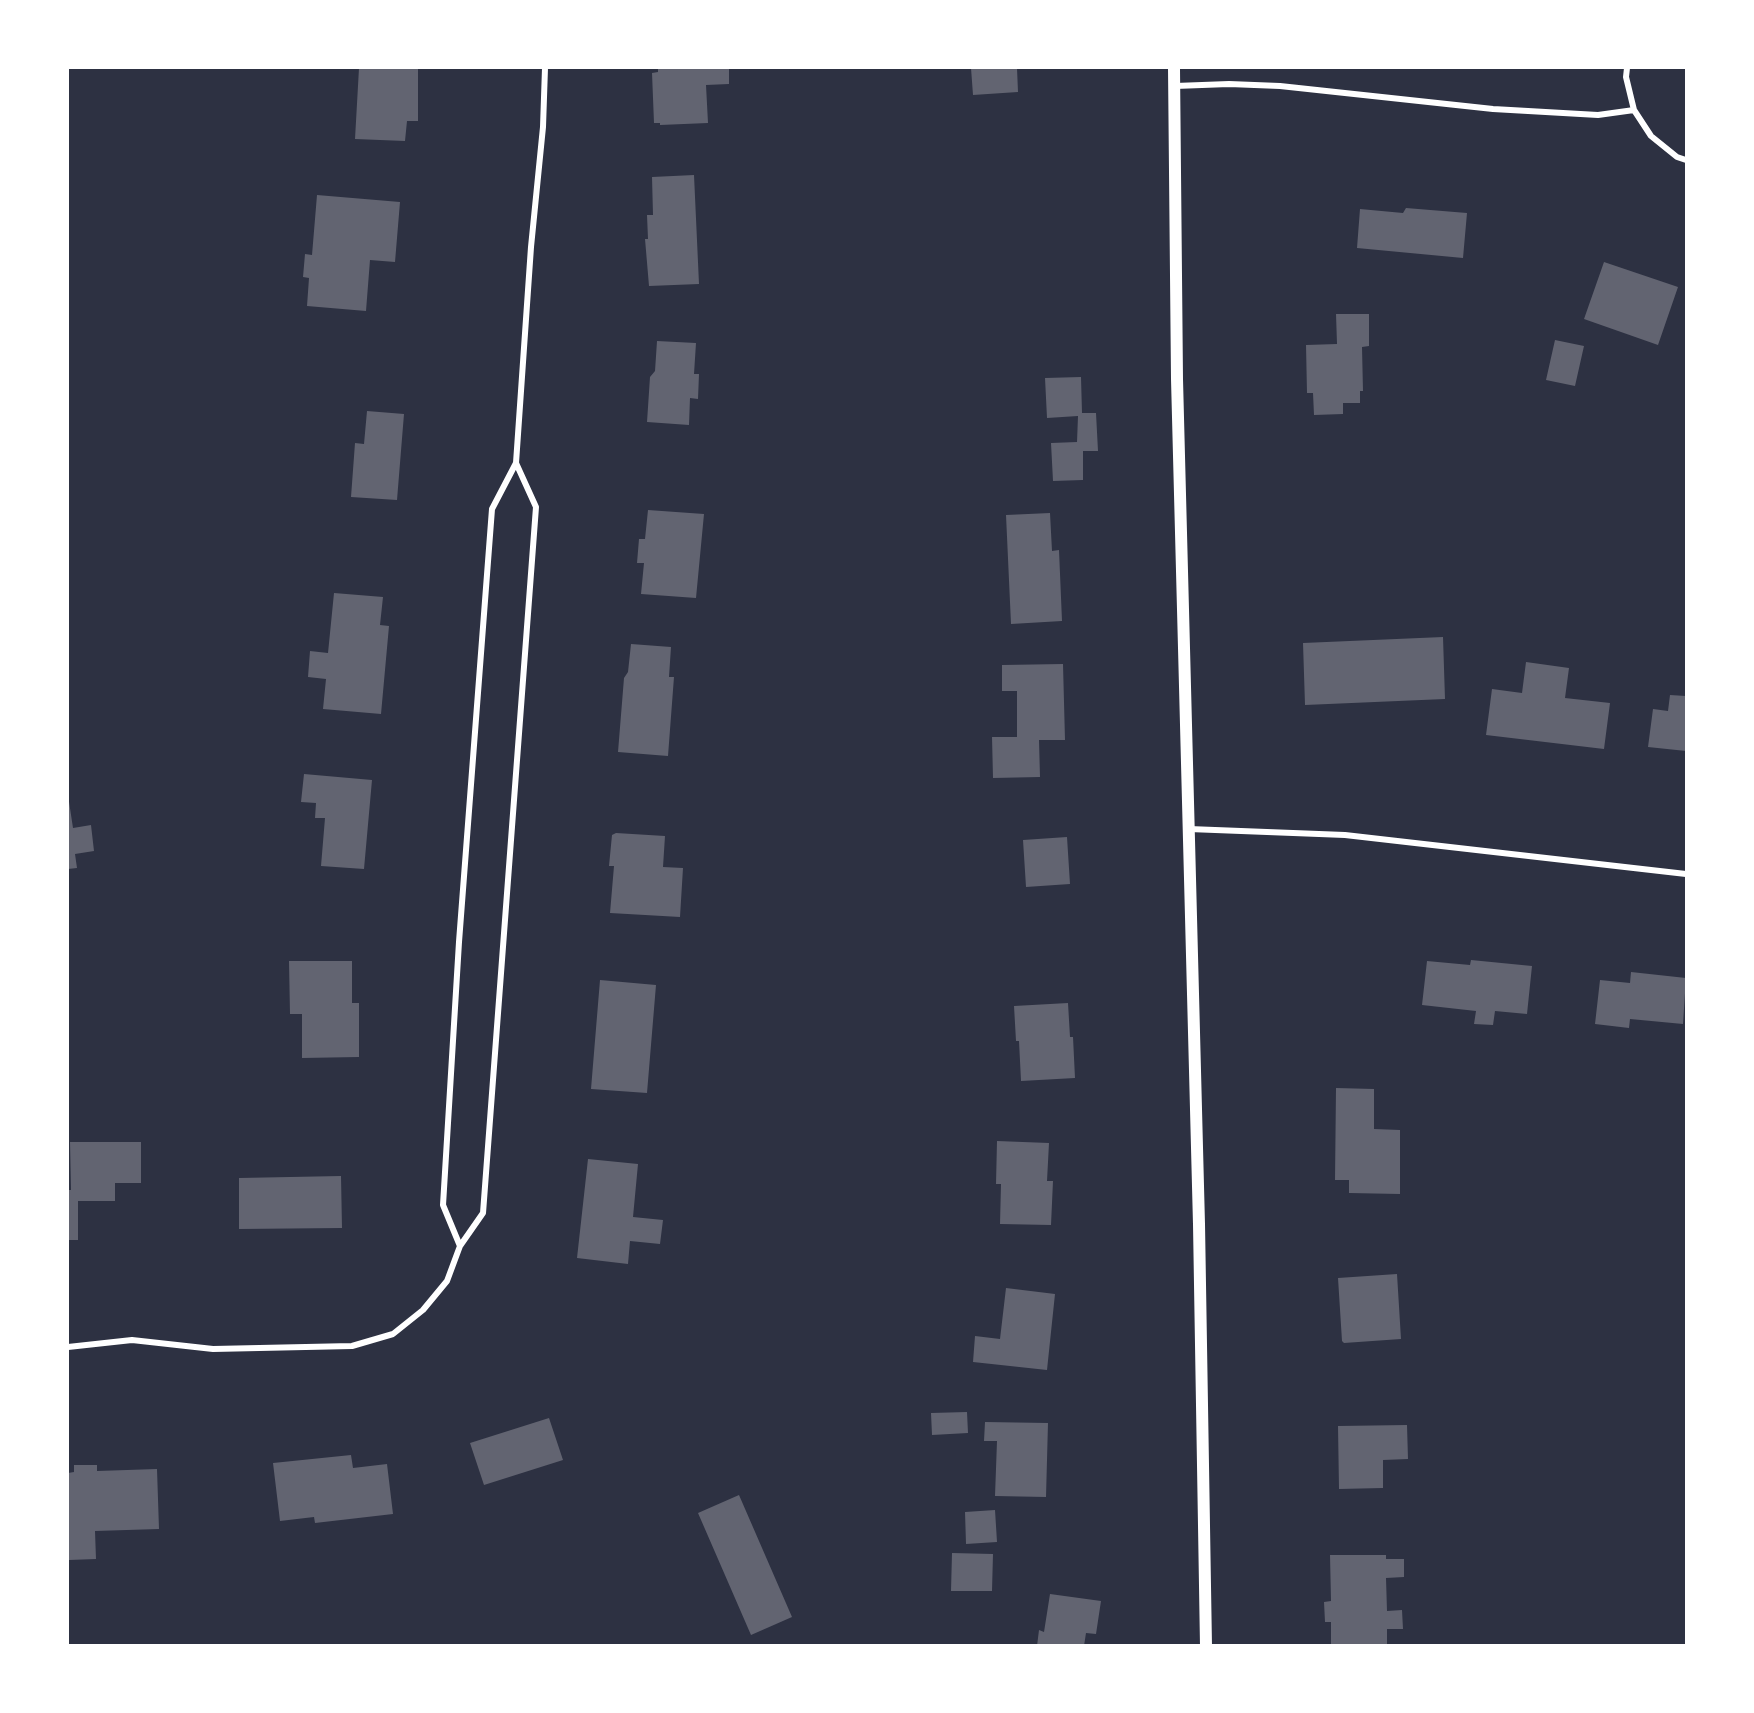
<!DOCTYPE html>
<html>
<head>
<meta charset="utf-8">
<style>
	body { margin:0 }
	#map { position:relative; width:1754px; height:1713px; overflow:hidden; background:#2d3142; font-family:Manrope,sans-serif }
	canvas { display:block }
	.frame { position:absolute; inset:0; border:69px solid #fff; pointer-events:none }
</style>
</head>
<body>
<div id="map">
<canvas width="1754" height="1713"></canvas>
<div class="frame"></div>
</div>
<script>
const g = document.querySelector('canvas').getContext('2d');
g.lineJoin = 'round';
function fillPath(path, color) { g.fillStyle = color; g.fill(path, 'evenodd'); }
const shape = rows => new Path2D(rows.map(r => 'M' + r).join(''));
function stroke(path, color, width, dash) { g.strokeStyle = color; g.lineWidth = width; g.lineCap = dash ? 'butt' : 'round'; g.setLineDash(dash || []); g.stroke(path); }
fillPath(shape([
	[359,68,418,68,418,121,407,121,405,141,355,139],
	[658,68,729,68,729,84,706,85,708,123,660,125,660,123,654,123,652,73,658,72],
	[971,68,1017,68,1018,92,973,95],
	[694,175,699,284,649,286,645,239,648,239,647,215,653,215,652,177],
	[317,195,400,202,395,262,370,260,366,311,307,306,309,278,303,277,305,254,312,255],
	[1406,208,1467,213,1463,258,1357,248,1360,209,1403,213],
	[1604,262,1678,287,1658,345,1584,319],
	[1336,314,1369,314,1369,346,1362,347,1363,391,1360,391,1360,403,1343,403,1343,414,1314,415,1313,393,1307,393,1306,345,1337,344],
	[1555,340,1584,346,1575,386,1546,380],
	[657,341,696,343,694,374,699,374,698,399,690,398,689,425,647,422,650,377,655,371],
	[1081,377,1082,413,1096,413,1098,451,1083,451,1083,480,1053,481,1051,443,1077,442,1078,416,1047,418,1045,378],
	[367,411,404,414,397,500,351,497,355,443,364,444],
	[648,510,704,514,696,598,641,594,644,563,637,563,639,539,645,539],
	[1050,513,1052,551,1059,550,1062,621,1011,624,1006,515],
	[334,593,383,597,380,625,389,626,381,714,323,709,326,679,308,677,310,651,328,653],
	[1443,637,1445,699,1305,705,1303,643],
	[631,644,671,647,669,677,674,677,668,756,618,752,624,678,628,672],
	[1526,662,1569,668,1565,698,1610,703,1604,749,1486,735,1492,689,1522,693],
	[1063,664,1065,740,1039,740,1040,777,993,778,992,737,1017,737,1017,691,1002,691,1002,665],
	[1670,695,1686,696,1686,751,1648,747,1653,709,1668,711],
	[304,774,372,780,364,869,321,866,325,818,315,818,316,803,301,802],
	[68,795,73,828,91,825,94,851,75,854,77,868,68,869],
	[616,833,665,836,663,867,683,868,680,917,610,913,614,866,609,866,612,835],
	[1067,837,1070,884,1026,887,1023,840],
	[1471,960,1532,966,1527,1014,1495,1011,1493,1025,1474,1024,1476,1011,1422,1005,1427,961,1470,965],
	[289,961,352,961,352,1003,359,1003,359,1057,302,1058,302,1014,290,1014],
	[1631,972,1686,978,1683,1024,1630,1019,1629,1028,1595,1024,1600,980,1630,983],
	[600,980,656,985,647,1093,591,1089],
	[1068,1003,1070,1037,1073,1037,1075,1078,1021,1081,1019,1041,1016,1041,1014,1006],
	[1336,1088,1374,1089,1374,1129,1400,1130,1400,1194,1349,1193,1349,1180,1335,1180],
	[997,1141,1049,1143,1047,1181,1053,1181,1051,1225,1000,1224,1001,1184,996,1184],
	[70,1142,141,1142,141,1183,115,1183,115,1201,78,1201,78,1240,68,1240,68,1190,71,1190],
	[588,1159,638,1164,633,1217,663,1220,660,1244,630,1241,628,1264,577,1258],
	[341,1176,342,1228,239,1229,239,1178],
	[1397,1274,1401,1339,1344,1343,1342,1341,1338,1278],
	[1006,1288,1055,1294,1047,1370,973,1362,975,1336,1000,1339],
	[967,1412,968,1433,932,1435,931,1413],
	[549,1418,563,1460,484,1485,470,1443],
	[985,1422,1048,1423,1046,1497,995,1496,997,1441,984,1441],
	[1407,1425,1408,1459,1383,1460,1383,1488,1339,1489,1338,1426],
	[351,1455,353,1468,387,1464,393,1514,315,1523,314,1517,280,1521,273,1463],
	[74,1465,97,1465,97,1471,157,1469,159,1529,95,1531,96,1559,69,1560,68,1473,74,1472],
	[739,1495,792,1617,751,1635,698,1513],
	[995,1510,997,1542,966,1544,965,1512],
	[952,1553,993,1554,992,1591,951,1591],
	[1330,1555,1386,1555,1386,1559,1404,1559,1404,1577,1386,1578,1387,1611,1402,1610,1403,1629,1387,1629,1387,1646,1331,1646,1331,1622,1325,1622,1324,1602,1331,1601],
	[1050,1594,1101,1601,1096,1634,1086,1633,1084,1646,1037,1646,1039,1630,1044,1632]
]), '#626471');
stroke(shape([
	[1627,68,1626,77,1634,110,1651,136,1677,157,1686,160],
	[1175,86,1229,84,1280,86,1493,109,1598,115,1634,110],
	[1189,829,1345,835,1686,874],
	[460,1246,443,1205,459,942,492,509,516,463,531,247,543,127,545,68],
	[68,1347,132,1340,213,1349,352,1346,393,1334,423,1310,447,1281,460,1246,483,1213,536,507,516,463]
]), '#fff', 6);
stroke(shape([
	[1174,68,1177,379,1199,1224,1206,1646]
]), '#fff', 12);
</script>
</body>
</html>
